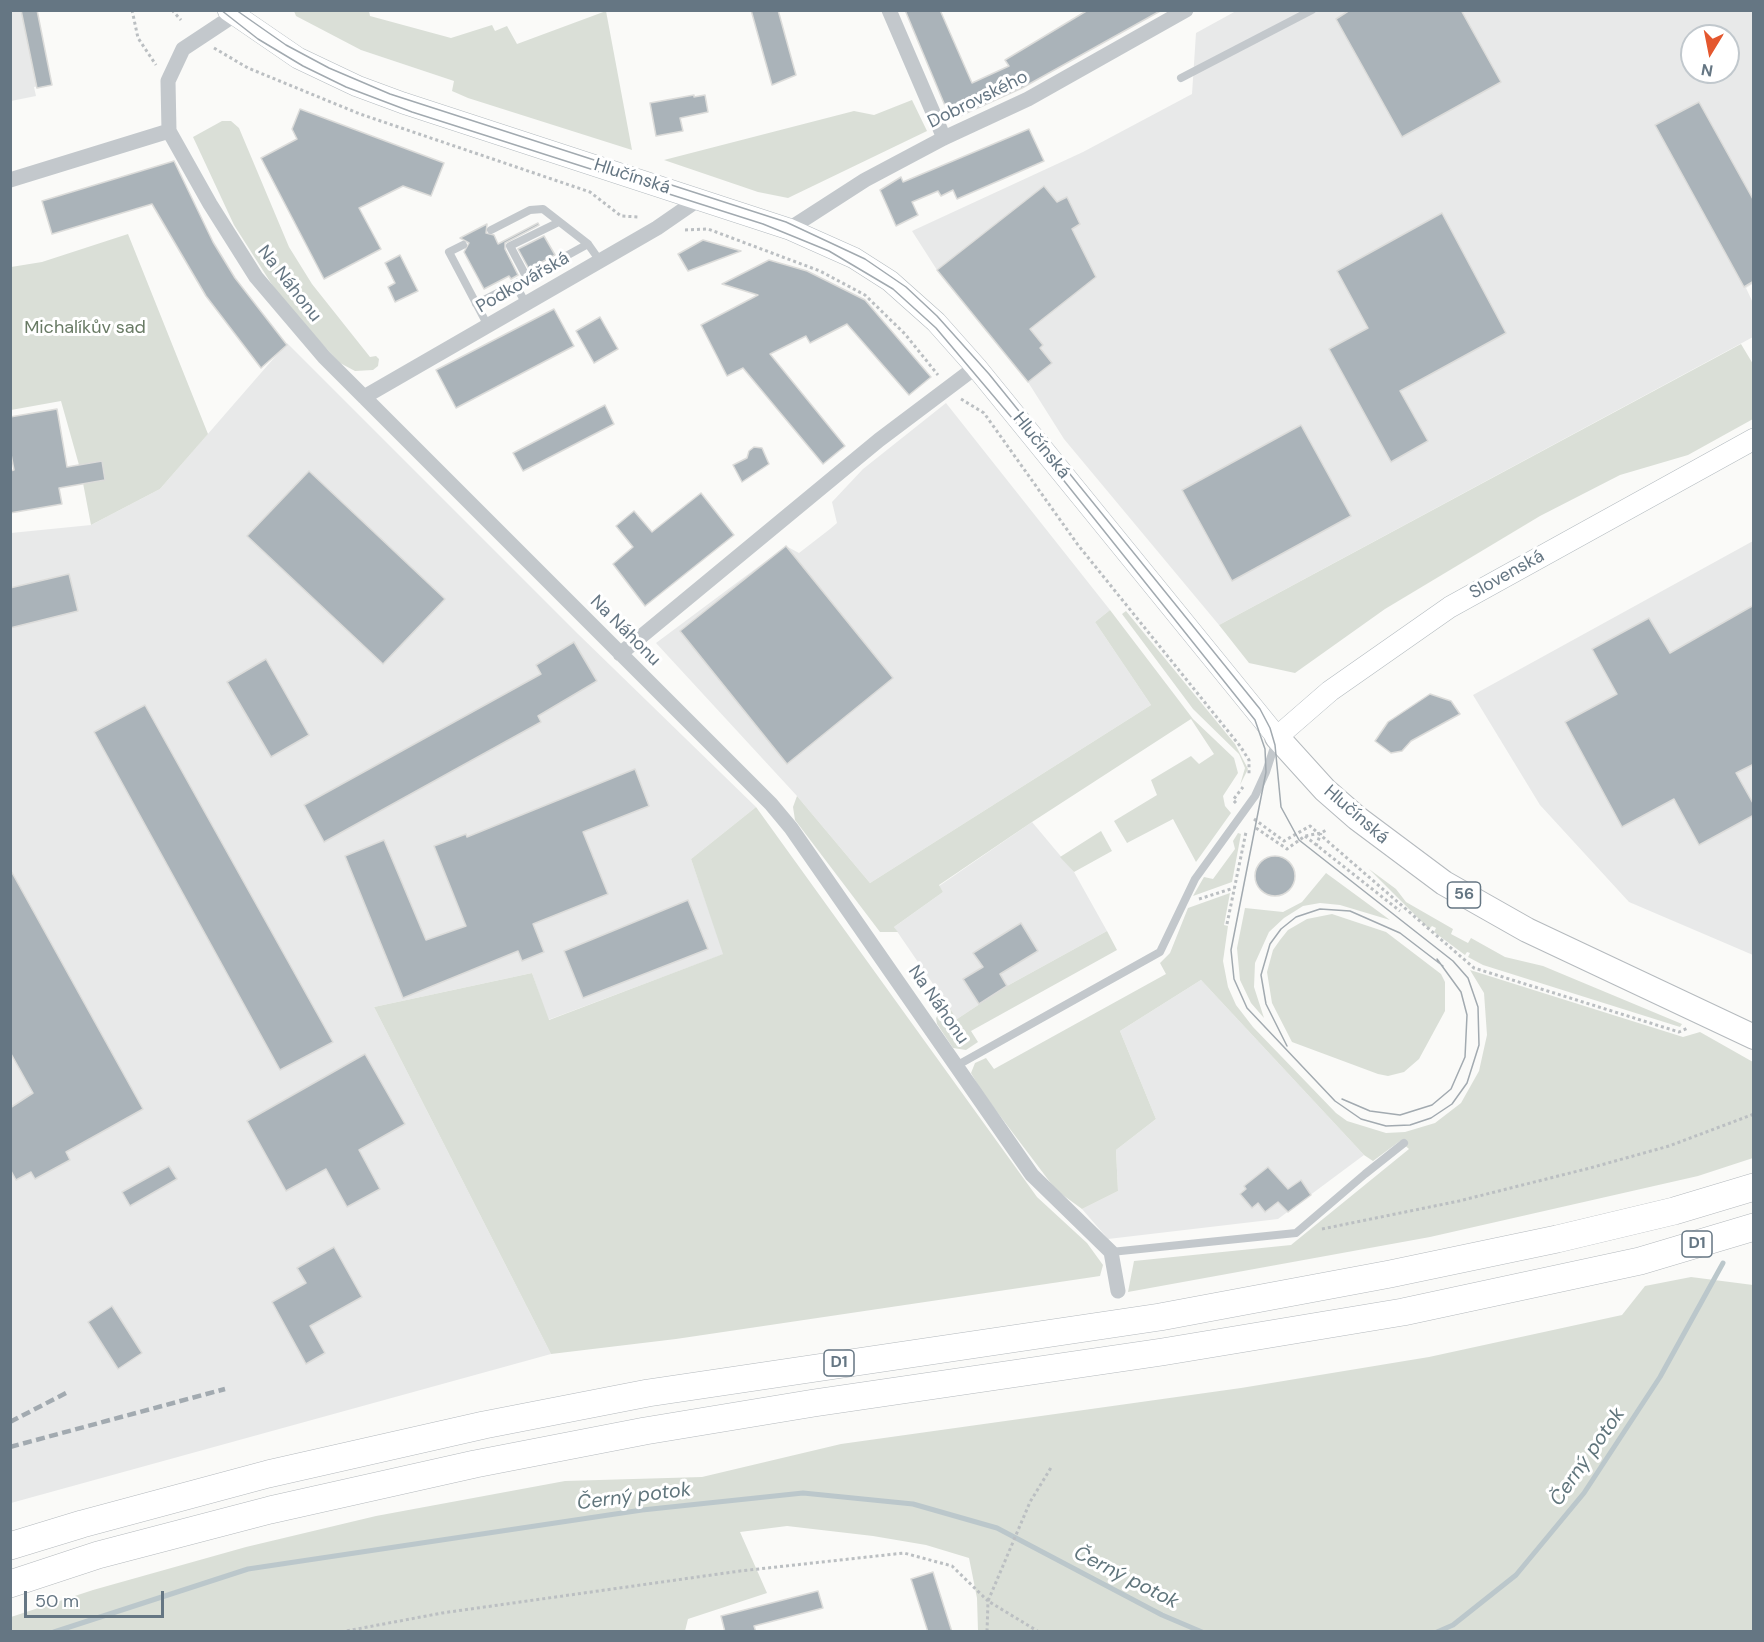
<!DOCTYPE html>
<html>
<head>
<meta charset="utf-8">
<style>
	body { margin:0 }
	#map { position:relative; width:1764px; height:1642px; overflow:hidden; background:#fafaf8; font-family:"DM Sans",sans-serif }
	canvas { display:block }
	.frame { position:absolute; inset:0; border:12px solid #657683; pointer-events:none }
	.north { position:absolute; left:1680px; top:24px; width:60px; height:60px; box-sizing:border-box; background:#fff; border:2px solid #c1c8cd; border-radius:50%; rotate:190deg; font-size:16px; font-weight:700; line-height:24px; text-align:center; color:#657683 }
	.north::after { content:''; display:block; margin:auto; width:21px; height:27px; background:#e4572e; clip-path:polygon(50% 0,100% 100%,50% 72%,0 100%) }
	.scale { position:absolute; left:24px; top:1591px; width:140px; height:27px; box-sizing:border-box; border:3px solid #657683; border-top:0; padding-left:8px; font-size:18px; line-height:21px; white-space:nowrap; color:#657683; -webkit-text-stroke:4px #fff; paint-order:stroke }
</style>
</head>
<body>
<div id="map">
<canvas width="1764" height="1642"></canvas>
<div class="frame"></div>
<div class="north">N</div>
<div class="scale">50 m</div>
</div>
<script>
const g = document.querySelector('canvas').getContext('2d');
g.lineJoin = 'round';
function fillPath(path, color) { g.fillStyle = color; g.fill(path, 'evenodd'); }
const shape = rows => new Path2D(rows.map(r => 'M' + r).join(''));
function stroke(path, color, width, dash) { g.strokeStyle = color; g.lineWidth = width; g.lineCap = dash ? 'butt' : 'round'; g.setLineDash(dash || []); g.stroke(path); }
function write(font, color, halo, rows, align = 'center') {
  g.font = font + ' "DM Sans",sans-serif'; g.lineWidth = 6; g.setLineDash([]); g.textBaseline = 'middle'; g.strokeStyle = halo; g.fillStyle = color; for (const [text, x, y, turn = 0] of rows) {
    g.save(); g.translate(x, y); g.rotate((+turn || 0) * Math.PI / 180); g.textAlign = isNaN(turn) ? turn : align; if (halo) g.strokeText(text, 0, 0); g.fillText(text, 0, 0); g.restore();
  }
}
fillPath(shape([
	[11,11,35,11,51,84,34,87,36,96,11,101],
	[1236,11,1753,11,1754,283,1746,288,1753,303,1753,337,1219,625,1064,439,1028,382,937,270,912,231,1083,152,1192,94,1196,33],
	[1692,36,1728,36,1728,72,1692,72],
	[287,343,577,633,756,807,691,859,724,954,548,1020,532,973,374,1007,551,1354,11,1503,11,533,91,525,160,489],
	[946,403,1110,610,1095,622,1151,705,870,883,797,796,656,643,786,546,799,553,830,529,837,523,832,502,863,469],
	[1753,541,1753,955,1629,902,1540,805,1473,695],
	[1032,822,1074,872,1107,931,1007,986,957,1019,894,927,943,892,939,886],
	[1201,980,1364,1155,1278,1219,1108,1239,1082,1209,1118,1191,1116,1150,1156,1119,1120,1031]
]), '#e8e9e9');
fillPath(shape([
	[294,11,369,11,370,16,451,38,492,25,495,31,507,26,517,44,606,11,632,150,468,98,452,91,454,81,361,50,296,16],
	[912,100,927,131,788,198,758,192,664,160,854,111,874,115],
	[222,121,231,121,239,128,289,247,312,284,370,357,376,356,379,359,378,366,373,370,355,371,340,363,285,305,234,225,193,137],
	[128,234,208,434,160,489,91,525,83,483,102,461,79,465,61,401,11,410,11,267,42,262],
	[1741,344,1753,364,1753,419,1688,455,1620,475,1540,516,1385,609,1295,673,1249,663,1219,625],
	[1110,610,1193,719,1234,758,1238,773,1223,796,1225,806,1231,813,1196,862,1173,819,1127,843,1114,821,1157,795,1151,780,1191,756,1199,764,1214,754,1191,719,1032,822,939,885,943,892,894,927,898,932,880,932,795,820,793,807,797,796,870,883,1151,705,1095,622],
	[1126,611,1235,744,1248,769,1240,785,1245,768,1239,754,1193,709,1122,614],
	[756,807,1037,1197,1087,1243,1103,1265,1100,1276,676,1339,551,1354,374,1007,532,973,549,1020,723,954,691,859],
	[1101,831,1112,851,1074,872,1060,857],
	[1238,833,1241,834,1232,882,1193,896,1204,877,1213,879,1235,849,1233,841],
	[1369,869,1396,889,1406,902,1453,929,1451,934,1468,943,1471,938,1505,957,1543,966,1682,1024,1680,1027,1483,965,1468,957,1470,953,1467,952,1465,955,1434,932,1436,928,1432,926,1429,929],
	[1326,873,1390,920,1340,905,1320,903,1303,906,1284,918,1269,932,1255,963,1254,987,1264,1018,1251,1003,1240,980,1237,948,1245,908,1283,912,1302,902],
	[1230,893,1224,925,1228,926,1223,961,1228,987,1236,1005,1253,1027,1336,1113,1347,1121,1386,1133,1405,1132,1435,1123,1461,1103,1479,1071,1487,1035,1484,993,1470,970,1683,1037,1700,1032,1753,1062,1753,1158,1698,1176,1430,1237,1128,1292,1134,1261,1291,1245,1409,1149,1400,1141,1373,1161,1364,1155,1201,980,1120,1031,1156,1119,1116,1150,1118,1191,1082,1209,1056,1190,982,1092,971,1073,975,1063,986,1058,994,1069,1166,974,1160,963,1170,953,1188,908],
	[1332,914,1386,932,1441,974,1445,982,1445,1011,1419,1059,1404,1072,1388,1076,1378,1074,1292,1042,1272,1003,1267,972,1273,950,1280,940,1288,930,1307,919],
	[1107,931,1117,950,971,1031,978,1042,966,1050,953,1048,937,1024,936,1018,942,1010,949,1007,957,1019,1007,986],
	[1691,1277,1753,1285,1753,1631,978,1631,977,1598,969,1558,926,1545,873,1536,787,1526,740,1532,767,1593,688,1619,685,1631,11,1631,11,1617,93,1590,246,1547,376,1516,565,1481,702,1477,841,1444,1241,1388,1429,1357,1622,1315,1645,1286]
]), '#dadfd7');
stroke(shape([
	[54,1632,248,1569,642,1510,803,1493,913,1504,997,1528,1162,1615,1202,1632],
	[1437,1632,1453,1625,1516,1575,1584,1493,1660,1377,1723,1263]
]), '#bbc7cb', 5);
const building = shape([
	[21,10,37,10,52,85,37,88,21,10],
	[751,10,778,10,796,75,772,85,751,10],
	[905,10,940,10,972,83,1009,66,1005,60,1088,10,1162,10,1022,88,951,120,905,10],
	[1350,10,1461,10,1501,82,1402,137,1336,19,1350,10],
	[694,95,694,97,705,95,708,112,680,118,683,131,656,136,650,103,694,95],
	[1699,102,1754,201,1754,281,1744,287,1655,125,1699,102],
	[300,109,444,163,431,196,403,186,359,208,381,249,324,279,261,158,297,139,292,129,300,109],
	[1029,129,1044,161,957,199,953,190,941,196,938,191,912,202,918,215,896,226,880,190,901,177,903,182,1029,129],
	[174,161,213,242,235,278,287,345,261,368,206,296,152,204,52,234,42,201,174,161],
	[1044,186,1057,202,1067,197,1080,224,1072,229,1096,277,1030,329,1043,345,1040,348,1052,363,1028,382,937,270,1044,186],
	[1442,213,1506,333,1400,391,1428,441,1391,462,1329,349,1368,328,1337,271,1442,213],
	[538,223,539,225,505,243,505,249,518,275,511,279,509,276,484,289,464,252,469,243,460,238,487,224,486,233,494,235,498,244,538,223],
	[544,236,555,255,529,269,518,249,544,236],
	[703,240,741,251,688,271,678,254,703,240],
	[400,255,418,291,395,302,388,287,395,283,385,263,400,255],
	[769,260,807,271,865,300,931,377,909,395,847,324,810,343,806,336,770,354,845,446,823,464,743,368,727,376,701,325,758,295,722,284,769,260],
	[554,309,574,346,456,408,436,370,554,309],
	[600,317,618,349,594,363,576,331,600,317],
	[605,405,614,424,523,471,513,453,605,405],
	[57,409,67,467,102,461,105,480,59,488,62,504,10,513,10,471,14,470,10,449,10,417,57,409],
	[1301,425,1351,516,1232,581,1182,490,1301,425],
	[754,447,762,448,769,464,742,482,733,465,747,458,749,451,754,447],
	[309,471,445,599,383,664,247,536,309,471],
	[701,493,734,535,645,606,613,564,633,547,616,526,634,511,652,532,701,493],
	[786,546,893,678,787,764,680,631,786,546],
	[69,574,78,611,10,628,10,588,69,574],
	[1754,605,1754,764,1736,773,1754,805,1754,815,1699,845,1674,799,1622,827,1565,722,1617,694,1592,649,1649,618,1670,653,1754,605],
	[574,642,597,681,538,716,541,722,324,842,304,805,541,674,536,665,574,642],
	[266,659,309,735,271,757,227,682,266,659],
	[1430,694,1451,701,1460,714,1411,741,1402,751,1391,753,1375,741,1388,722,1430,694],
	[145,705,333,1042,280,1070,94,732,145,705],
	[635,769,649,806,583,832,608,894,533,924,544,952,522,961,518,951,403,998,345,856,384,840,426,940,466,926,434,846,466,834,467,837,635,769],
	'1255 876a20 20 0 1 1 40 0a20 20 0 1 1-40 0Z',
	[10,869,143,1109,66,1152,70,1160,35,1179,31,1172,16,1180,10,1169,10,1108,33,1093,10,1052,10,869],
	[688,900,708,949,583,998,564,951,688,900],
	[1021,923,1038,951,1000,974,1007,986,979,1004,963,979,983,967,973,953,1021,923],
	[365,1054,405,1124,359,1150,380,1189,347,1207,326,1169,286,1191,247,1121,365,1054],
	[169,1166,177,1179,130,1206,122,1192,169,1166],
	[1268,1167,1288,1189,1301,1180,1311,1195,1288,1212,1278,1202,1265,1212,1258,1203,1252,1208,1240,1194,1246,1189,1244,1186,1268,1167],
	[334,1247,362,1297,310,1326,325,1353,306,1364,272,1302,306,1283,297,1268,334,1247],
	[112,1306,142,1353,118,1369,88,1322,112,1306],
	[933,1572,952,1632,928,1632,911,1579,933,1572],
	[818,1591,823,1608,754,1626,756,1632,725,1632,721,1616,818,1591]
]);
fillPath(building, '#aab3b9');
stroke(building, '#dcdcda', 1.5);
const secondary = shape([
	[228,10,298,58,357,86,403,103,789,229,854,258,890,281,936,322,976,367,1277,737,1330,691,1450,607,1754,439]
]);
const primary = shape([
	[1277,737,1325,790,1357,818,1444,883,1527,930,1754,1037]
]);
const highway = shape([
	[10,1546,82,1524,268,1474,484,1425,648,1393,1160,1317,1390,1274,1557,1239,1674,1211,1754,1187],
	[10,1584,98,1555,270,1510,475,1464,645,1431,814,1403,1162,1352,1403,1312,1640,1261,1754,1227]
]);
stroke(secondary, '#b3babf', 22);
stroke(primary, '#b5babe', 26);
stroke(highway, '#b4b9bd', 28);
stroke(shape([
	[132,10,138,38,156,65],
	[172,10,181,20],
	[214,48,248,68,360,114,590,192,621,216,638,217],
	[685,230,708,229,820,271,865,295,905,334,938,375],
	[961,399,984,413,1078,545,1240,746,1249,760,1249,776],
	[1236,803,1233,800,1243,787],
	[1254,819,1284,841,1310,826,1474,968,1679,1032,1688,1028],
	[1256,828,1287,849,1305,836,1321,833,1328,829],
	[1305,836,1400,911],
	[1316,846,1321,833],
	[1199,899,1234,888],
	[1227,924,1246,832],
	[1322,1229,1459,1201,1590,1168,1669,1146,1754,1114],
	[341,1632,442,1613,740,1571,904,1553,952,1566,988,1601,987,1632],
	[1039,1632,988,1601,1030,1502,1052,1466]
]), '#bbbfc2', 3, [3, 3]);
stroke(shape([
	[1181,78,1312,10],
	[491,230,530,210,543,209,588,244],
	[463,245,449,252,488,326],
	[527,278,510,246,559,222],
	[476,304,515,284],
	[526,304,515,284,588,244,600,261],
	[956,1066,1160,952,1195,879,1255,796,1266,772,1276,741],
	[1111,1252,1296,1233,1365,1174,1404,1143]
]), '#c3c8cc', 8);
stroke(shape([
	[242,10,183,49,168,81,169,131,210,204,256,277,324,357,771,804,791,828,1032,1175,1111,1252,1118,1291],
	[889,10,944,138],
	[10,180,169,131],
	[789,229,865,180,944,138,1028,99,1186,10],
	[364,397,657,228,699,199],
	[620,654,879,440,976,367]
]), '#c3c8cc', 15);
stroke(secondary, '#fff', 21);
stroke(primary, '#fff', 24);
stroke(highway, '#fff', 27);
stroke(shape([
	[221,10,258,39,303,66,346,87,412,112,763,224,829,251,893,289,936,328,1045,457,1255,720,1265,749,1266,772,1231,950,1234,979,1247,1008,1335,1101,1361,1119,1386,1126,1410,1125,1431,1118,1452,1104,1467,1083,1479,1045,1478,1007,1468,978,1453,961,1299,840,1281,807,1275,745,1270,728,1260,709,989,374,937,316,906,287,865,259,786,222,390,94,329,68,286,45,236,10],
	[1287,1046,1266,1004,1261,975,1270,944,1281,929,1296,917,1320,909,1350,911,1400,933,1443,966],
	[1342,1099,1370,1111,1400,1115,1432,1105,1451,1089,1465,1057,1467,1015,1461,992,1437,959]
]), '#a2aab0', 1.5);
stroke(shape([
	[10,1422,66,1393],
	[10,1447,225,1389]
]), '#a2aab0', 4.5, [9, 4.5]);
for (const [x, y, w] of [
	[1464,895,33],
	[1697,1244,30],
	[839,1363,30]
]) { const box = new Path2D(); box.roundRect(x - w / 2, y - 13, w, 26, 4.5); g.fillStyle = '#fff'; g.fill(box); stroke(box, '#657683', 1.5); }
write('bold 16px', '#657683', null, [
	["56",1464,895],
	["D1",1697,1244],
	["D1",839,1363]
]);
write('18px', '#657683', '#fff', [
	["Dobrovského",978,100,-26],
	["Hlučínská",632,177,18],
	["Podkovářská",523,283,-30],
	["Na Náhonu",289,284,52],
	["Hlučínská",1041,446,51],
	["Slovenská",1507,575,-29],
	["Na Náhonu",625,631,45],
	["Hlučínská",1356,815,41],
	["Na Náhonu",938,1005,55]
]);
write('18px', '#687a64', '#fff', [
	["Michalíkův sad",85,328]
]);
write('italic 20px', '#60757c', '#fff', [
	["Černý potok",1588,1457,-55],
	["Černý potok",634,1497,-7],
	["Černý potok",1126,1578,27]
]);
</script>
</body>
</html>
